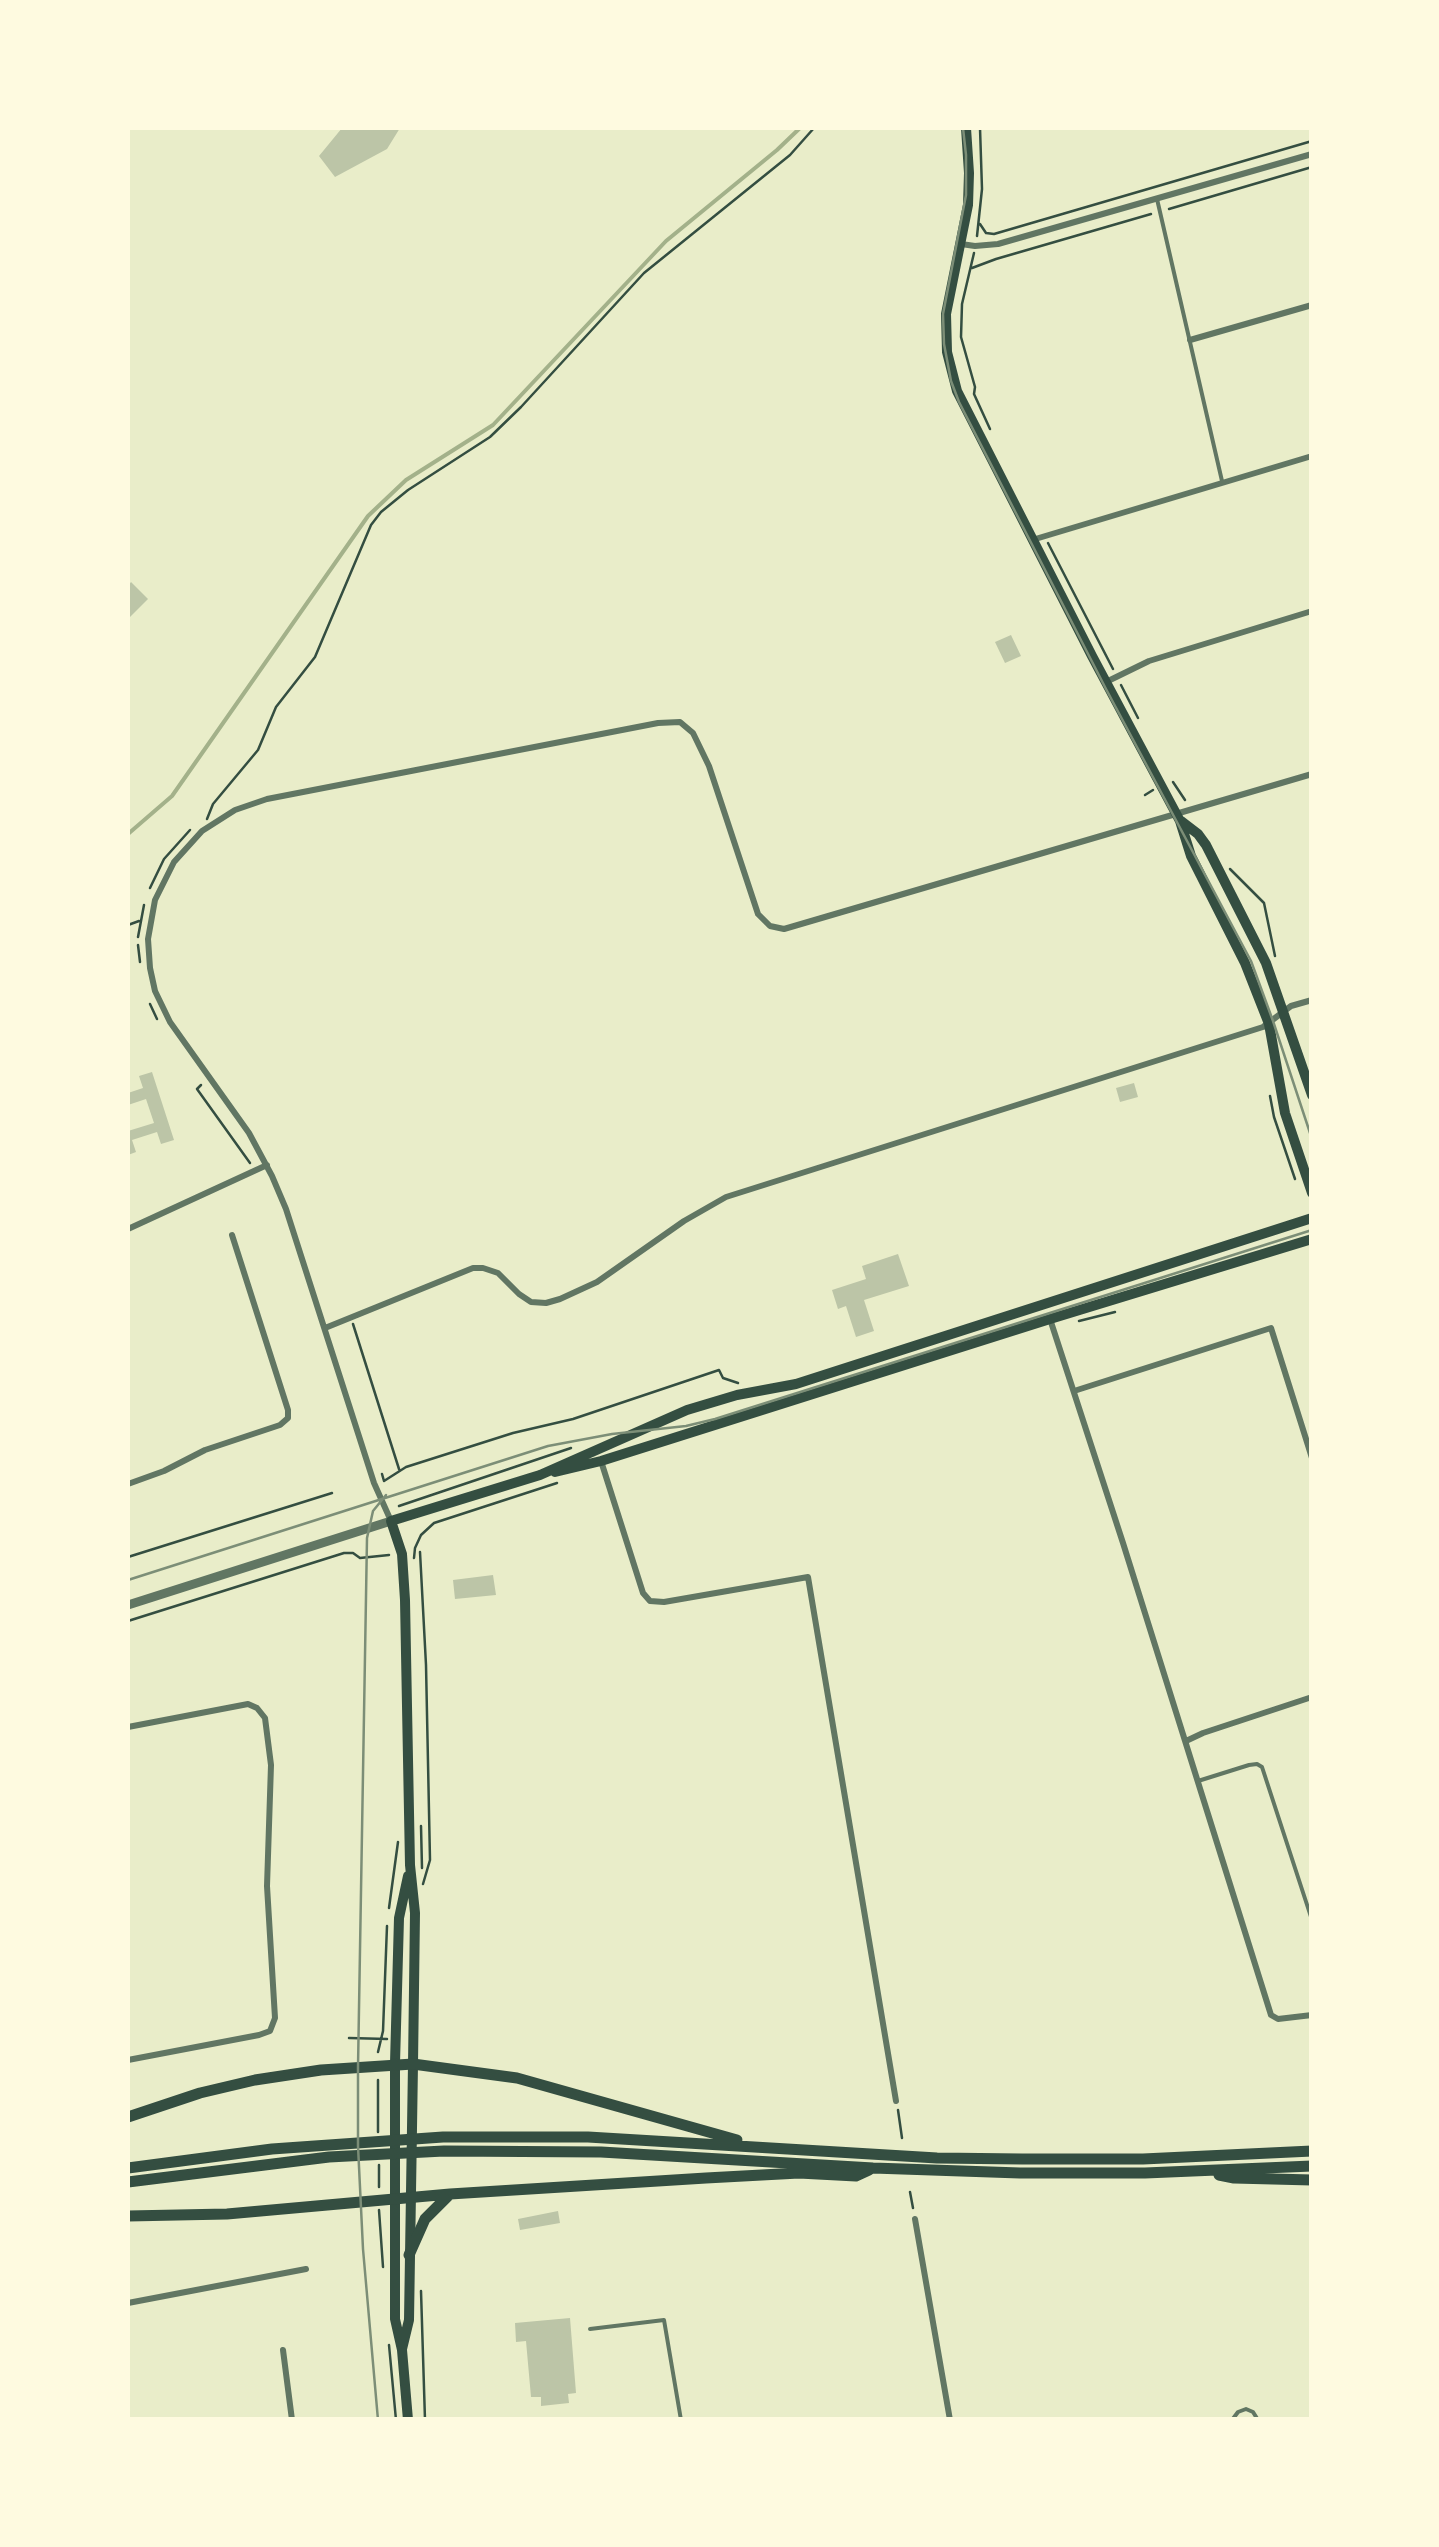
<!DOCTYPE html>
<html>
<head>
<meta charset="utf-8">
<style>
	body { margin:0 }
	#map { position:relative; width:1439px; height:2547px; overflow:hidden; background:#e9edc9; font-family:Raleway,sans-serif }
	canvas { display:block }
	.frame { position:absolute; inset:0; border:130px solid #fefae0; pointer-events:none }
</style>
</head>
<body>
<div id="map">
<canvas width="1439" height="2547"></canvas>
<div class="frame"></div>
</div>
<script>
const g = document.querySelector('canvas').getContext('2d');
g.lineJoin = 'round';
const shape = rows => new Path2D(rows.map(r => 'M' + r).join(''));
function stroke(path, color, width, dash) { g.strokeStyle = color; g.lineWidth = width; g.lineCap = dash ? 'butt' : 'round'; g.setLineDash(dash || []); g.stroke(path); }
function fillPath(path, color) { g.fillStyle = color; g.fill(path, 'evenodd'); }
stroke(shape([
	[128,834,172,796,368,516,406,480,493,425,666,241,777,150,800,128]
]), '#a3b18a', 4);
fillPath(shape([
	[342,128,400,128,387,149,335,177,319,156],
	[131,582,148,599,128,619,128,586],
	[1011,635,1021,656,1005,663,995,642],
	[152,1072,174,1140,161,1144,157,1132,132,1140,136,1152,128,1155,128,1131,154,1123,146,1099,128,1105,128,1093,143,1088,139,1076],
	[1134,1083,1138,1097,1120,1102,1116,1088],
	[898,1254,909,1286,864,1300,874,1331,856,1337,846,1306,838,1309,832,1290,866,1279,862,1266],
	[493,1575,496,1595,455,1599,453,1580],
	[558,2211,560,2223,520,2230,518,2219],
	[570,2318,576,2393,568,2394,569,2403,541,2406,541,2397,531,2397,526,2341,516,2342,515,2323]
]), '#bcc5a7');
stroke(shape([
	[1169,209,1312,167],
	[980,224,986,233,994,234,1312,141],
	[977,236,982,189,980,128],
	[974,253,962,304,961,337,975,387,974,394,990,429],
	[972,268,996,259,1151,214],
	[1048,543,1113,669],
	[1121,685,1138,718],
	[1173,782,1185,800],
	[1145,795,1153,790],
	[207,819,213,804,258,750,276,707,315,657,371,525,381,512,408,490,490,437,521,407,644,273,790,155,814,128],
	[1230,869,1264,903,1275,956],
	[150,888,164,859,190,830],
	[128,925,139,921],
	[138,937,144,905],
	[138,945,140,962],
	[150,1004,157,1019],
	[201,1085,197,1089,250,1163],
	[1270,1096,1274,1117,1295,1179],
	[1079,1321,1115,1312],
	[353,1324,399,1469],
	[382,1474,384,1481,406,1467,513,1433,573,1419,719,1370,723,1378,738,1383],
	[399,1506,571,1448],
	[420,1552,426,1665,430,1860,423,1884],
	[128,1557,332,1493],
	[414,1558,415,1548,421,1535,434,1523,557,1483],
	[128,1621,344,1553,353,1553,360,1558,389,1555],
	[421,1826,422,1868],
	[389,1908,398,1842],
	[349,2038,387,2039],
	[378,2052,383,2031,387,1926],
	[378,2080,378,2132],
	[898,2110,902,2138],
	[379,2165,379,2187],
	[910,2192,913,2208],
	[379,2210,383,2267],
	[421,2291,425,2420],
	[389,2345,396,2420]
]), '#344e41', 2.5);
stroke(shape([
	[456,128,458,128],
	[1157,199,1222,481],
	[1198,1781,1249,1765,1257,1764,1262,1767,1312,1920],
	[590,2329,664,2320,681,2420],
	[1232,2420,1238,2412,1246,2409,1253,2412,1258,2420]
]), '#617663', 4);
stroke(shape([
	[961,244,975,246,998,244,1312,154],
	[1190,340,1312,305],
	[1032,540,1312,456],
	[1106,682,1149,661,1312,611],
	[128,1229,267,1165],
	[1050,1319,1123,1543,1271,2015,1278,2019,1312,2015],
	[325,1328,473,1268,483,1268,498,1273,519,1294,531,1302,546,1303,560,1299,597,1282,684,1221,726,1197,1263,1027,1291,1006,1312,1000],
	[1074,1391,1271,1328,1312,1458],
	[601,1461,643,1593,650,1601,664,1602,808,1577,896,2101],
	[128,1484,164,1471,205,1450,280,1425,288,1418,288,1410,232,1235],
	[391,1521,374,1483,286,1209,272,1176,249,1133,170,1022,155,991,150,968,148,939,155,900,174,862,202,831,235,810,267,799,658,723,680,722,693,733,709,766,758,914,770,926,784,929,1312,774],
	[128,1727,248,1704,257,1708,265,1718,271,1765,267,1886,275,2018,270,2031,259,2035,128,2060],
	[1186,1741,1203,1733,1312,1697],
	[915,2219,950,2420],
	[128,2303,306,2269],
	[283,2350,292,2420]
]), '#617663', 6);
stroke(shape([
	[128,1605,391,1521]
]), '#617663', 9);
stroke(shape([
	[966,128,969,173,968,205,946,314,947,352,957,391,1092,656,1180,821,1191,856,1245,963,1269,1024,1285,1113,1312,1193],
	[1181,821,1198,834,1206,845,1266,963,1312,1095],
	[555,1472,601,1461,1050,1319,1312,1239],
	[395,2063,399,1918,408,1876],
	[413,2064,415,1913,410,1865,405,1600,402,1554,391,1521,540,1475,687,1410,737,1395,796,1384,1312,1218]
]), '#344e41', 10);
stroke(shape([
	[395,2063,395,2319,402,2350,408,2420],
	[402,2349,409,2320,413,2064]
]), '#344e41', 10);
stroke(shape([
	[128,2117,200,2093,255,2080,321,2070,413,2064,517,2078,737,2140],
	[128,2168,272,2149,443,2137,588,2137,937,2158,1022,2159,1143,2159,1312,2151],
	[1219,2175,1234,2178,1312,2180],
	[128,2182,329,2157,444,2151,601,2152,873,2168,1020,2173,1145,2173,1312,2166],
	[128,2216,227,2214,450,2194,706,2178,799,2173,856,2176,869,2170],
	[409,2255,425,2219,450,2194]
]), '#344e41', 11);
stroke(shape([
	[963,128,966,155,966,195,943,314,944,344,951,381,959,402,1106,689,1251,961,1273,1021,1312,1139],
	[128,1580,548,1446,612,1434,686,1426,715,1419,1312,1230],
	[378,2420,363,2249,358,2146,358,2067,367,1538,373,1511,386,1495]
]), '#7c8e77', 2.5);
</script>
</body>
</html>
